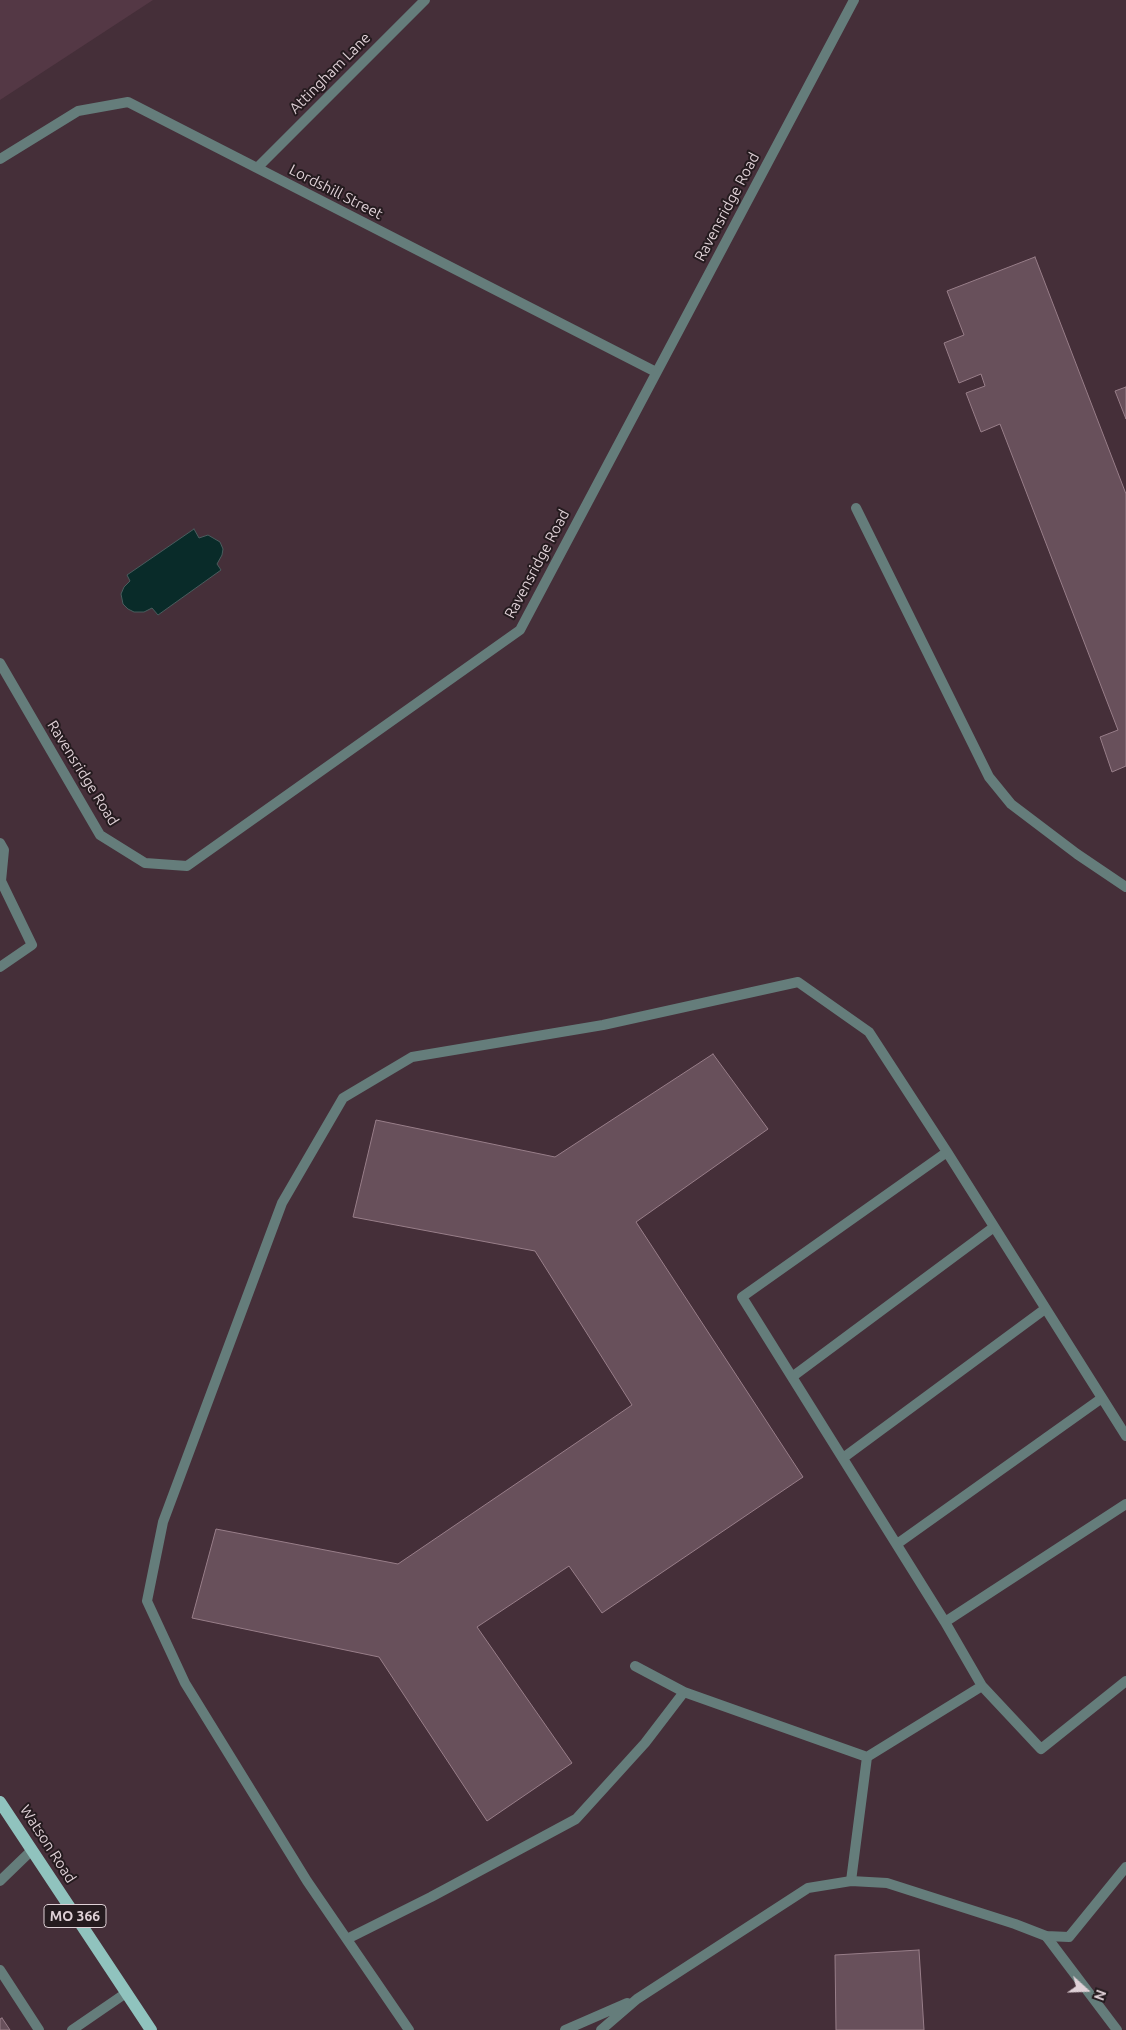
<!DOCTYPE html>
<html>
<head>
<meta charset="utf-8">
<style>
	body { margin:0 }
	#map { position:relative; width:1126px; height:2030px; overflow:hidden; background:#452f39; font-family:Ubuntu,sans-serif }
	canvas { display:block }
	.north { position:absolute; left:1061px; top:1965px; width:50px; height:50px; -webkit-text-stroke:4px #251b1f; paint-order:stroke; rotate:110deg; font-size:14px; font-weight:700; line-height:20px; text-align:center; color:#dfd0d6 }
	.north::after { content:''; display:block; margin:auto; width:18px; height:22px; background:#dfd0d6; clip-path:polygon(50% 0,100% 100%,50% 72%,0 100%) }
</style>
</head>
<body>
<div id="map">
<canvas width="1126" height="2030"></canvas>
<div class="north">N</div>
</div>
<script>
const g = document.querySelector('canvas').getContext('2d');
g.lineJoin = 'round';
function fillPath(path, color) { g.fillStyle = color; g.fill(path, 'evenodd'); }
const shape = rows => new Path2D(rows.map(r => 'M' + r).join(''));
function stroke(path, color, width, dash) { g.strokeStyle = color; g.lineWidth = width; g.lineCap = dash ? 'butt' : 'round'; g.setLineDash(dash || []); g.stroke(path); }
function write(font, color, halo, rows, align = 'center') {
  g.font = font + ' Ubuntu,sans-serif'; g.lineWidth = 4; g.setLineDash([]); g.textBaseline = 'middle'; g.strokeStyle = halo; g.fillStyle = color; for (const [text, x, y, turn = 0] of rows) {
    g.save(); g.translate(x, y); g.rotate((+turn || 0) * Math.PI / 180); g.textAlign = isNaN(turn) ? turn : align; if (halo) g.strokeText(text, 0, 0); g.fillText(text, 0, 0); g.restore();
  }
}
fillPath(shape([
	[0,0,153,0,0,100]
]), '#543845');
const water = shape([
	[194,529,199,538,208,535,220,542,223,549,222,555,217,564,221,570,158,615,152,608,144,612,134,612,128,609,123,604,121,594,124,587,130,581,127,575,194,529]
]);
fillPath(water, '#092b29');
stroke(water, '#495c5d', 1);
const building = shape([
	[1035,257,1126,494,1126,766,1112,772,1100,737,1118,730,1000,424,981,432,966,393,985,386,981,374,959,383,944,343,964,335,947,291,1035,257],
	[1126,387,1126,419,1115,391,1126,387],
	[713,1054,768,1129,636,1222,803,1477,602,1613,569,1566,477,1627,572,1763,487,1821,379,1657,192,1618,216,1529,398,1564,632,1405,535,1251,353,1217,376,1120,555,1157,713,1054],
	[919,1950,924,2030,836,2030,835,1955,919,1950],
	[2,2018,10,2030,0,2030,0,2019,2,2018]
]);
fillPath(building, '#68505b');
stroke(building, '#987e89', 1);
stroke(shape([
	[0,843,4,850,1,881,32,945,0,967],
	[792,1377,994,1227],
	[1126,1436,947,1152,742,1297,945,1622,982,1686,1041,1749,1126,1681],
	[843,1458,1045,1309],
	[897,1544,1102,1398],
	[945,1622,1126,1504],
	[635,1666,684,1692,867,1757],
	[0,1881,32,1850],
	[851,1881,867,1757,982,1686],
	[1046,1936,1117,2030],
	[347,1939,431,1897,576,1819,645,1743,684,1692],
	[0,1970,39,2030],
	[72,2030,126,1993],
	[409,2030,307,1881,185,1683,147,1601,163,1522,282,1203,343,1098,412,1057,603,1025,798,982,869,1032,947,1152]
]), '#657d7b', 10);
stroke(shape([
	[0,159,78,111,128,102,656,372],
	[257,168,425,0],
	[856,508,989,777,1011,804,1077,854,1126,887],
	[0,663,100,835,145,863,187,866,520,630,854,0],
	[565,2030,627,2003],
	[601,2030,637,1999,808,1888,851,1881,887,1883,1015,1924,1046,1936,1069,1937,1126,1867]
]), '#657d7b', 10);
stroke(shape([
	[0,1802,151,2030]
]), '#90c3be', 12);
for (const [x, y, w] of [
	[75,1916,62]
]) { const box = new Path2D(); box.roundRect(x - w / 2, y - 11.5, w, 23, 4); g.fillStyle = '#251b1f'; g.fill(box); stroke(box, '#dfd0d6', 1); }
write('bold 14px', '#dfd0d6', null, [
	["MO 366",75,1916]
]);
write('15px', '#dfd0d6', '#251b1f', [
	["Attingham Lane",330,73,-45],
	["Lordshill Street",336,192,27],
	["Ravensridge Road",727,207,-62],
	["Ravensridge Road",537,564,-62],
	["Ravensridge Road",83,773,58],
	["Watson Road",48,1844,57]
]);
</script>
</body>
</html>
